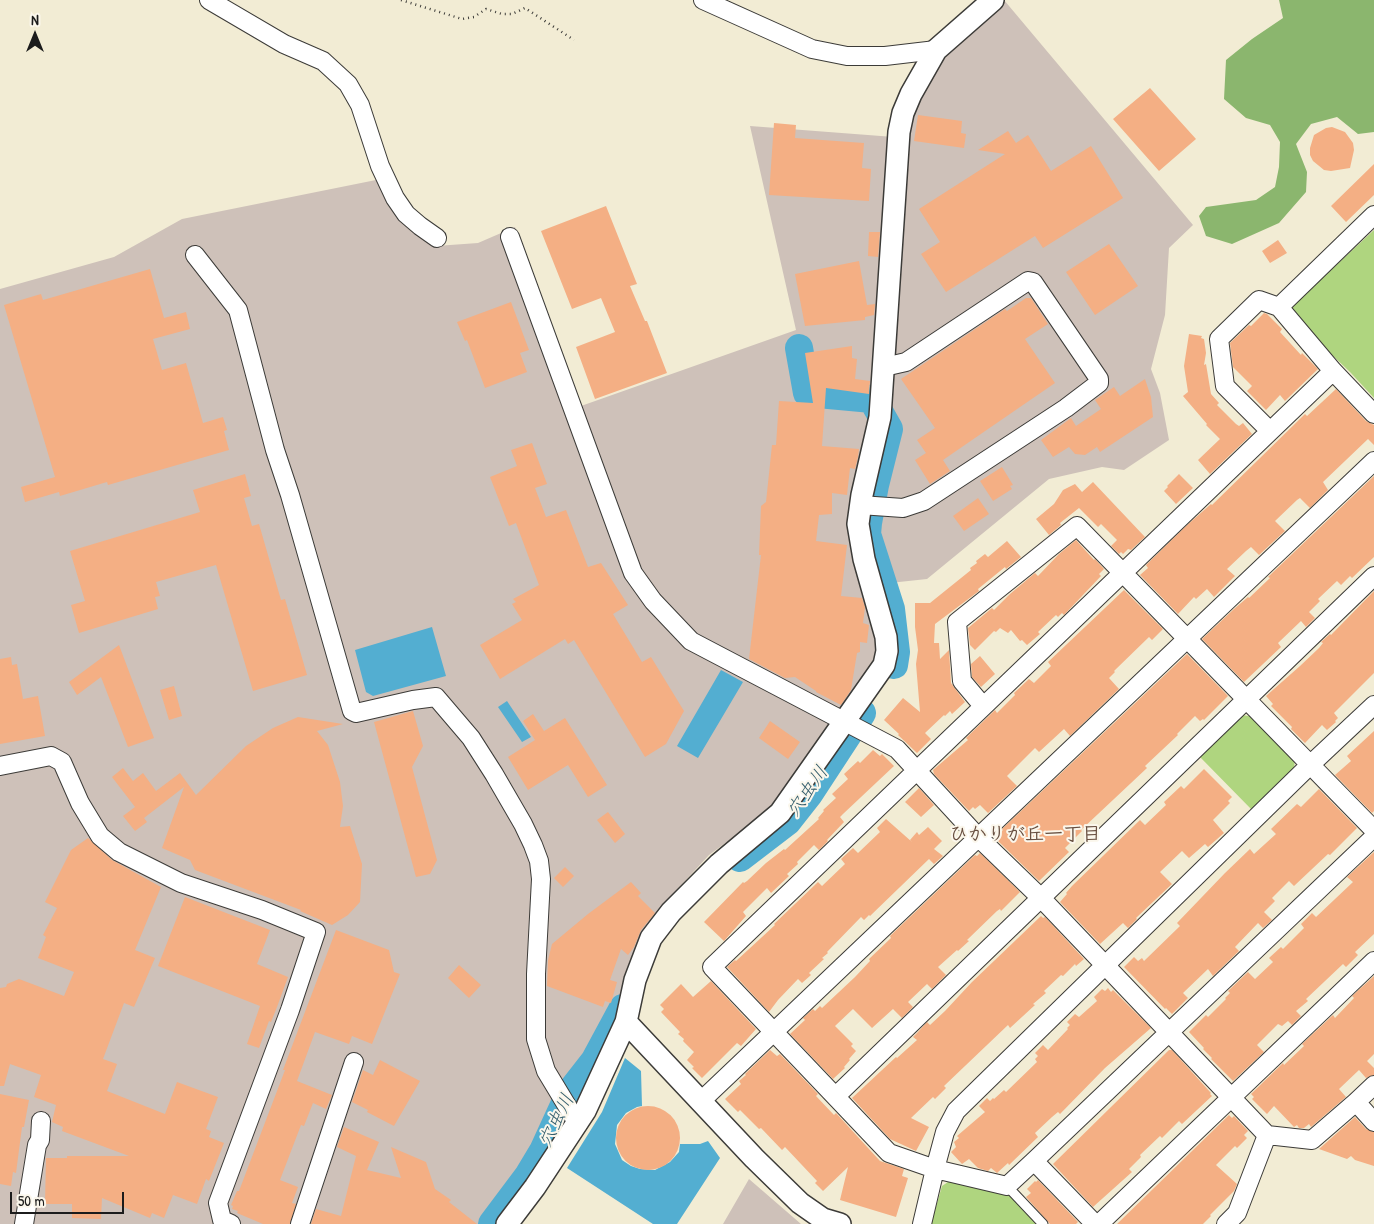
<!DOCTYPE html>
<html>
<head>
<meta charset="utf-8">
<style>
	body { margin:0 }
	#map { position:relative; width:1374px; height:1224px; overflow:hidden; background:#f2ecd4; font-family:"Patrick Hand",sans-serif }
	canvas { display:block }
	.north { position:absolute; left:10px; top:10px; width:50px; height:50px; -webkit-text-stroke:4px #fbf7ec; paint-order:stroke; rotate:0deg; font-size:14px; font-weight:700; line-height:20px; text-align:center; color:#1c1c1c }
	.north::after { content:''; display:block; margin:auto; width:18px; height:22px; background:#1c1c1c; clip-path:polygon(50% 0,100% 100%,50% 72%,0 100%) }
	.scale { position:absolute; left:10px; top:1192px; width:114px; height:22px; box-sizing:border-box; border:2px solid #1c1c1c; border-top:0; padding-left:6px; font-size:15px; line-height:18px; white-space:nowrap; color:#1c1c1c; -webkit-text-stroke:4px #fbf7ec; paint-order:stroke }
</style>
</head>
<body>
<div id="map">
<canvas width="1374" height="1224"></canvas>
<div class="north">N</div>
<div class="scale">50 m</div>
</div>
<script>
const g = document.querySelector('canvas').getContext('2d');
g.lineJoin = 'round';
function fillPath(path, color) { g.fillStyle = color; g.fill(path, 'evenodd'); }
const shape = rows => new Path2D(rows.map(r => 'M' + r).join(''));
function stroke(path, color, width, dash) { g.strokeStyle = color; g.lineWidth = width; g.lineCap = dash ? 'butt' : 'round'; g.setLineDash(dash || []); g.stroke(path); }
function write(font, color, halo, rows, align = 'center') {
  g.font = font + ' "Patrick Hand","Klee One",sans-serif'; g.lineWidth = 4; g.setLineDash([]); g.textBaseline = 'middle'; g.strokeStyle = halo; g.fillStyle = color; for (const [text, x, y, turn = 0] of rows) {
    g.save(); g.translate(x, y); g.rotate((+turn || 0) * Math.PI / 180); g.textAlign = isNaN(turn) ? turn : align; if (halo) g.strokeText(text, 0, 0); g.fillText(text, 0, 0); g.restore();
  }
}
fillPath(shape([
	[1004,0,1193,225,1169,248,1165,315,1151,369,1160,393,1169,440,1124,470,1102,467,1049,479,927,579,871,585,879,657,828,725,770,810,709,855,670,897,640,937,614,1016,596,1056,567,1091,534,1161,487,1224,0,1224,0,289,114,257,182,219,376,180,393,211,415,231,436,246,478,243,515,227,581,406,796,330,750,126,907,138,918,95,957,40],
	[749,1179,801,1224,723,1224]
]), '#cec1b9');
fillPath(shape([
	[1374,230,1374,398,1350,372,1291,316,1290,308],
	[1242,715,1255,717,1295,757,1294,770,1252,810,1200,757],
	[951,1180,1010,1195,1039,1224,931,1224,942,1186]
]), '#afd57f');
fillPath(shape([
	[1279,0,1374,0,1374,132,1358,134,1337,117,1311,124,1296,144,1307,172,1306,192,1279,223,1232,244,1206,236,1199,216,1206,207,1256,200,1275,187,1279,167,1280,142,1270,125,1246,118,1224,99,1226,60,1252,39,1283,18]
]), '#8bb66e');
fillPath(shape([
	[432,627,446,676,373,696,366,692,355,650],
	[721,670,743,682,698,758,677,746],
	[507,701,531,737,522,742,498,707],
	[625,1058,641,1071,642,1106,637,1107,626,1113,617,1125,615,1144,622,1160,631,1166,640,1169,655,1170,670,1162,679,1152,680,1144,700,1144,708,1141,720,1158,677,1224,653,1224,567,1168,602,1112]
]), '#53aed1');
stroke(shape([
	[799,348,807,393,872,399,889,429,875,485,868,523,867,534,891,609,896,652,894,665],
	[740,858,787,822,809,794,862,713],
	[492,1224,528,1176,543,1151,570,1092,595,1060,623,1008]
]), '#53aed1', 28);
fillPath(shape([
	[1150,88,1196,139,1159,171,1113,119],
	[918,115,962,121,961,133,966,134,964,148,914,141],
	[774,123,796,125,795,138,864,143,862,168,871,169,869,201,769,195],
	[1332,127,1345,132,1353,143,1354,150,1350,168,1331,171,1324,170,1313,161,1310,155,1310,148,1314,135,1326,128],
	[1008,131,1016,143,1028,135,1051,171,1091,146,1123,198,1043,248,1035,236,946,292,921,254,940,242,919,209,1005,154,978,150],
	[1374,164,1374,195,1346,222,1331,206],
	[606,206,637,284,630,286,645,321,647,321,667,373,595,399,576,347,615,332,601,298,572,309,541,231],
	[869,232,880,232,878,257,868,256],
	[1278,240,1287,253,1270,263,1262,251],
	[1109,244,1138,286,1095,315,1066,272],
	[859,261,867,305,875,304,874,315,865,317,865,320,805,326,795,274],
	[150,269,164,318,186,312,190,329,153,339,162,370,186,363,203,423,223,417,227,430,224,431,229,450,108,485,107,482,60,496,59,492,25,502,21,487,55,477,4,305,41,294,43,300],
	[1026,298,1031,298,1048,324,1025,339,1055,383,943,460,950,471,930,484,915,460,926,453,917,440,935,428,901,379,1005,309,1007,311],
	[511,302,529,350,520,353,527,372,485,388,467,340,465,341,457,322],
	[1264,313,1267,314,1282,329,1280,332,1301,355,1302,353,1318,369,1285,401,1280,395,1266,410,1247,391,1252,386,1233,367,1230,343,1249,325,1251,326],
	[1189,334,1202,336,1201,338,1204,339,1206,353,1204,365,1206,364,1211,394,1219,403,1217,405,1236,424,1239,426,1243,423,1252,434,1210,474,1198,460,1220,439,1206,425,1207,424,1183,396,1188,392,1184,366],
	[852,346,852,358,857,359,855,379,870,381,869,394,826,388,822,446,859,449,858,457,855,469,850,468,847,495,832,493,832,514,819,515,816,541,847,545,841,596,862,598,865,607,863,623,869,625,867,643,860,642,860,652,857,653,851,690,841,705,816,692,816,691,795,677,785,678,749,659,761,555,759,555,761,506,766,502,772,445,776,445,779,401,813,403,805,353],
	[1145,379,1151,397,1153,417,1100,452,1097,447,1085,455,1075,454,1069,447,1053,457,1041,440,1071,418,1076,426,1101,409,1095,400,1114,387,1120,396],
	[1336,389,1366,421,1374,425,1374,445,1368,439,1323,482,1328,490,1310,508,1300,498,1297,500,1275,521,1285,531,1259,555,1251,547,1246,551,1227,569,1235,576,1214,597,1207,589,1196,599,1194,597,1178,614,1140,575,1148,568,1146,565,1186,526,1211,504,1212,505,1305,414,1307,416],
	[532,443,547,484,535,488,546,517,566,510,588,567,601,563,628,605,613,614,642,662,651,657,684,711,666,744,645,757,574,640,568,644,565,639,500,679,480,645,522,620,512,604,516,602,513,599,539,585,516,523,509,526,490,477,517,466,511,450],
	[1002,467,1013,485,1010,486,1012,489,993,501,980,481],
	[245,474,251,496,244,498,252,526,259,524,281,600,285,599,307,675,253,691,216,565,156,582,160,596,155,597,158,609,79,633,71,605,85,601,70,551,200,512,193,490],
	[1179,474,1193,488,1176,504,1164,491,1168,487,1167,486],
	[1374,476,1374,557,1352,578,1350,576,1341,585,1337,581,1318,599,1320,601,1309,612,1315,618,1306,627,1301,621,1278,643,1281,647,1244,682,1202,639,1234,609,1248,597,1249,598,1270,578,1268,577],
	[1093,482,1145,537,1131,550,1128,549,1123,554,1121,552,1119,554,1111,546,1117,540,1101,524,1098,527,1079,508,1060,523,1061,525,1049,535,1036,519,1054,504,1063,490,1075,484,1082,492],
	[978,498,989,514,964,531,953,516],
	[1076,540,1094,560,1095,559,1104,569,1099,574,1101,576,1064,615,1062,613,1058,617,1056,615,1038,632,1040,634,1027,645,1022,640,1020,641,1011,630,1008,633,1000,628,996,632,994,631,975,650,970,645,968,628,992,608,994,610,1010,594,1035,573,1038,576,1059,554],
	[1007,541,1021,557,1006,569,1005,567,978,589,979,591,935,624,934,643,939,643,940,659,949,650,951,683,965,702,952,714,950,711,945,716,944,715,925,733,931,739,917,753,898,735,899,734,884,720,903,698,920,712,916,664,918,650,915,627,915,603,930,603,971,570,970,568,977,563,976,561,985,554,988,557],
	[1124,590,1163,629,1152,640,1149,637,1114,671,1115,672,1109,678,1119,689,1070,736,1064,729,1039,752,1035,748,1007,776,1017,786,988,813,980,805,975,809,973,807,969,811,934,774,933,770,968,740,966,738,995,710,997,713,1015,695,1014,693,1029,679,1034,683,1051,666,1048,662],
	[1374,591,1374,673,1334,713,1338,718,1335,721,1336,722,1327,730,1322,725,1305,743,1291,729,1292,727,1271,706,1273,704,1266,696,1300,666,1319,648,1323,643,1321,642,1330,634,1331,635],
	[119,645,154,738,128,747,101,677,77,695,69,682],
	[1187,654,1228,696,1204,720,1203,719,1200,721,1195,716,1177,734,1178,735,1145,766,1147,768,1081,830,1082,831,1065,848,1069,852,1039,881,995,838,1003,830,1002,829],
	[980,656,995,674,981,687,972,677,971,664],
	[11,657,12,665,17,664,23,699,38,696,45,736,0,744,0,659],
	[174,686,182,716,169,720,160,690],
	[413,711,423,746,412,767,437,860,430,874,416,877,374,722],
	[533,714,544,731,565,718,607,785,588,797,568,765,528,790,508,757,535,740,523,721],
	[298,717,343,724,317,731,328,745,340,782,343,806,340,827,350,826,362,864,360,902,348,915,332,925,300,911,301,910,195,870,190,860,162,848,184,787,144,818,147,822,135,831,123,816,135,807,112,777,123,768,133,781,143,773,156,791,180,773,196,795,246,746,273,728],
	[770,721,800,742,788,759,759,738],
	[1374,731,1374,811,1372,813,1335,775,1351,761,1347,756],
	[873,750,880,756,882,754,894,766,843,814,840,817,844,822,827,840,828,841,819,850,814,845,797,862,798,864,787,874,789,876,771,893,767,888,743,912,746,916,724,941,704,922,743,882,744,883,747,881,766,863,784,849,785,850,819,819,818,818,824,811,823,810,836,798,832,794,848,779,844,774,858,761,860,763],
	[1204,769,1232,797,1228,801,1230,803,1213,820,1224,833,1208,847,1205,844,1189,858,1182,851,1160,872,1172,884,1136,918,1137,919,1128,928,1123,923,1100,944,1060,902,1067,894,1066,893,1072,886,1140,820,1145,825,1166,805,1164,802,1181,786,1184,789],
	[919,788,934,805,921,817,905,802],
	[1319,789,1357,828,1330,855,1328,854,1294,886,1289,881,1272,898,1275,901,1264,912,1272,920,1263,928,1258,923,1235,947,1239,951,1213,976,1208,969,1183,993,1188,998,1172,1014,1166,1008,1165,1009,1124,967,1134,957,1138,961,1142,958,1144,961,1180,926,1177,923,1225,873,1250,849,1254,854,1276,834,1271,829,1297,804,1301,807],
	[608,812,625,834,615,843,597,820],
	[886,819,912,842,910,840,917,832,919,835,928,827,942,841,934,849,943,856,934,864,929,859,870,916,869,915,864,920,861,917,827,952,828,953,822,958,824,959,809,973,811,975,802,983,798,979,778,1000,769,1012,727,967,735,960,736,961,775,925,774,924,818,882,822,886,845,864,841,859,853,848,858,853,880,832,877,828],
	[88,838,112,860,161,887,135,950,155,958,134,1007,124,1003,103,1059,117,1064,107,1091,165,1114,177,1082,218,1097,206,1129,211,1131,209,1137,224,1143,209,1181,206,1179,197,1204,173,1195,164,1218,152,1213,150,1218,102,1198,101,1219,72,1218,72,1204,45,1204,46,1158,67,1158,67,1156,129,1156,62,1131,63,1127,52,1122,56,1105,34,1097,41,1075,10,1064,4,1086,0,1086,0,988,6,987,7,984,19,979,64,996,74,972,38,958,46,937,43,935,57,908,45,902,71,850],
	[1374,852,1374,934,1355,952,1358,955,1346,967,1343,964,1306,999,1308,1001,1296,1011,1301,1016,1292,1025,1288,1021,1282,1026,1278,1024,1257,1045,1264,1052,1233,1081,1211,1059,1212,1058,1203,1049,1204,1048,1189,1032,1206,1015,1208,1017,1226,999,1225,998,1230,993,1228,991,1248,972,1255,979,1273,962,1269,958,1281,947,1283,949,1304,928,1301,924,1312,913,1316,917,1353,882,1347,877],
	[980,853,1020,892,1001,911,1000,909,997,911,967,940,969,941,958,951,957,950,938,967,946,975,932,989,927,984,908,1002,913,1007,902,1018,893,1009,872,1028,853,1009,835,1026,853,1044,851,1046,856,1051,849,1059,850,1060,844,1067,845,1068,833,1079,790,1034,805,1020,803,1018,813,1009,815,1011,820,1006,822,1008,855,977,870,961,869,959,891,938,890,936,975,855,977,856],
	[565,867,574,876,563,887,554,878],
	[631,882,641,893,638,896,655,913,641,930,634,947,628,955,621,949,610,980,617,982,611,1003,605,1001,603,1007,547,986,548,960,552,944,588,914],
	[185,897,270,930,257,964,288,977,277,1007,271,1022,269,1021,259,1048,247,1044,260,1006,158,966],
	[1041,916,1043,918,1045,917,1084,959,1076,966,1075,964,1063,976,1061,975,1044,991,1046,993,1033,1004,1035,1005,1010,1028,1008,1025,944,1086,946,1088,935,1099,933,1097,911,1118,929,1127,916,1151,890,1139,852,1098,896,1057,897,1058,917,1040,913,1037,917,1033,927,1022,930,1025,945,1011,972,982],
	[336,930,389,950,394,972,400,974,372,1044,352,1036,349,1044,315,1032,297,1081,332,1095,326,1109,313,1103,304,1126,301,1125,280,1180,298,1187,292,1203,296,1204,290,1224,263,1224,237,1213,238,1211,232,1209,233,1206,231,1205,237,1191,239,1191,285,1070,283,1070],
	[459,965,481,985,469,998,448,978],
	[1374,976,1374,1054,1367,1061,1374,1068,1374,1075,1366,1078,1359,1070,1339,1089,1346,1097,1311,1127,1309,1124,1304,1128,1299,1128,1297,1125,1294,1127,1274,1106,1267,1114,1252,1099,1254,1097,1251,1094,1283,1063,1284,1065,1304,1046,1302,1044,1333,1015,1335,1018,1354,998,1352,996],
	[711,981,756,1029,741,1046,737,1043,702,1078,692,1068,694,1067,687,1060,694,1052,683,1041,684,1039,678,1034,680,1032,661,1012,664,1009,660,1005,681,984,693,997],
	[1108,988,1111,992,1113,990,1151,1028,1105,1068,1060,1114,1058,1112,1052,1117,1035,1133,1038,1137,1009,1165,1008,1163,997,1173,991,1168,988,1171,978,1168,969,1159,962,1164,951,1152,956,1147,954,1142,959,1138,957,1136,985,1112,979,1106,987,1098,990,1101,993,1098,994,1099,1004,1090,1006,1092,1037,1062,1035,1059,1038,1056,1035,1053,1043,1045,1048,1050,1068,1029,1067,1028,1070,1025,1067,1022,1075,1014,1079,1017,1097,1001,1094,997,1102,989,1105,991],
	[770,1050,777,1056,780,1054,818,1094,816,1096,834,1115,836,1113,880,1161,904,1169,902,1176,908,1178,896,1217,840,1200,848,1167,823,1191,815,1183,817,1181,785,1147,782,1150,761,1128,759,1129,740,1110,738,1112,725,1099,741,1084,739,1081,746,1075,745,1074],
	[1169,1050,1172,1050,1201,1082,1211,1093,1210,1094,1212,1096,1182,1124,1179,1121,1162,1138,1160,1136,1140,1155,1141,1157,1129,1169,1132,1172,1093,1207,1053,1164],
	[380,1060,420,1081,394,1126,367,1112,368,1110,352,1102,363,1070,373,1075],
	[0,1094,29,1100,24,1127,22,1127,16,1173,13,1172,11,1186,0,1184],
	'616 1138a32 32 0 1 1 64 0a32 32 0 1 1-64 0Z',
	[1229,1115,1232,1118,1234,1116,1248,1131,1244,1135,1247,1138,1237,1148,1235,1146,1216,1165,1237,1184,1234,1191,1210,1215,1211,1216,1203,1224,1117,1224],
	[1355,1117,1366,1129,1374,1132,1374,1166,1355,1160,1351,1156,1347,1159,1319,1149],
	[344,1127,379,1142,367,1170,401,1178,391,1147,426,1162,435,1189,451,1200,449,1202,477,1224,311,1224,316,1209,341,1216,356,1156,337,1147],
	[1038,1180,1078,1222,1076,1224,1050,1224,1026,1197,1031,1193,1027,1189,1035,1181,1036,1182]
]), '#f4af84');
const service = shape([
	[1007,1186,1043,1224]
]);
const minor = shape([
	[209,0,284,44,323,61,348,84,360,105,380,166,395,198,406,214,420,226,437,238],
	[703,0,812,49,847,56,885,56,936,50],
	[510,237,633,573,653,601,691,641,897,749,978,837,1041,898,1267,1135,1312,1140,1356,1102,1374,1085],
	[195,255,238,310,275,450,290,495,352,711,356,713,413,700,436,697,471,738,494,774,523,824,533,845,539,861,541,879,536,974,536,1039,546,1071,578,1124],
	[1279,307,1374,215],
	[1333,371,712,967,889,1153,935,1169,1007,1186,1034,1161,1374,837],
	[1270,431,1225,386,1219,339,1259,300,1279,307,1333,371,1374,414],
	[860,505,903,508,924,501,1066,408,1099,383,1099,379,1033,282,1028,281,906,362,884,367],
	[983,706,962,681,957,622,1077,526,1374,830],
	[0,766,51,756,62,762,80,803,100,836,119,852,181,883,262,910,316,932,290,1010,218,1203,222,1220,231,1224],
	[836,1096,1374,576],
	[700,1102,1374,461],
	[1356,1102,1374,1122],
	[1034,1161,1095,1224],
	[24,1224,37,1145,40,1140,41,1121],
	[300,1224,354,1062],
	[922,1224,935,1169,945,1132,956,1111,1310,765,1374,705],
	[1099,1224,1374,961],
	[1226,1224,1237,1213,1267,1135]
]);
const tertiary = shape([
	[626,1022,754,1158,800,1203,823,1219,840,1224],
	[507,1224,535,1187,585,1111,626,1022,635,980,651,938,671,912,719,864,780,813,884,665,887,651,886,637,864,559,858,524,862,495,880,417,899,132,903,113,911,94,936,50,993,0]
]);
stroke(service, '#3c3b38', 11);
stroke(minor, '#3c3b38', 20);
stroke(tertiary, '#3c3b38', 24);
stroke(shape([
	[401,0,462,19,474,17,486,9,502,14,512,14,525,8,574,40]
]), '#3c3b38', 2.5, [1, 4]);
stroke(service, '#fff', 9);
stroke(minor, '#fff', 18);
stroke(tertiary, '#fff', 21);
write('italic 19px', '#355e6d', '#fbf7ec', [
	["穴虫川",808,792,-55],
	["穴虫川",557,1121,-64]
]);
write('bold 19px', '#684f40', '#fbf7ec', [
	["ひかりが丘一丁目",1025,835]
]);
</script>
</body>
</html>
